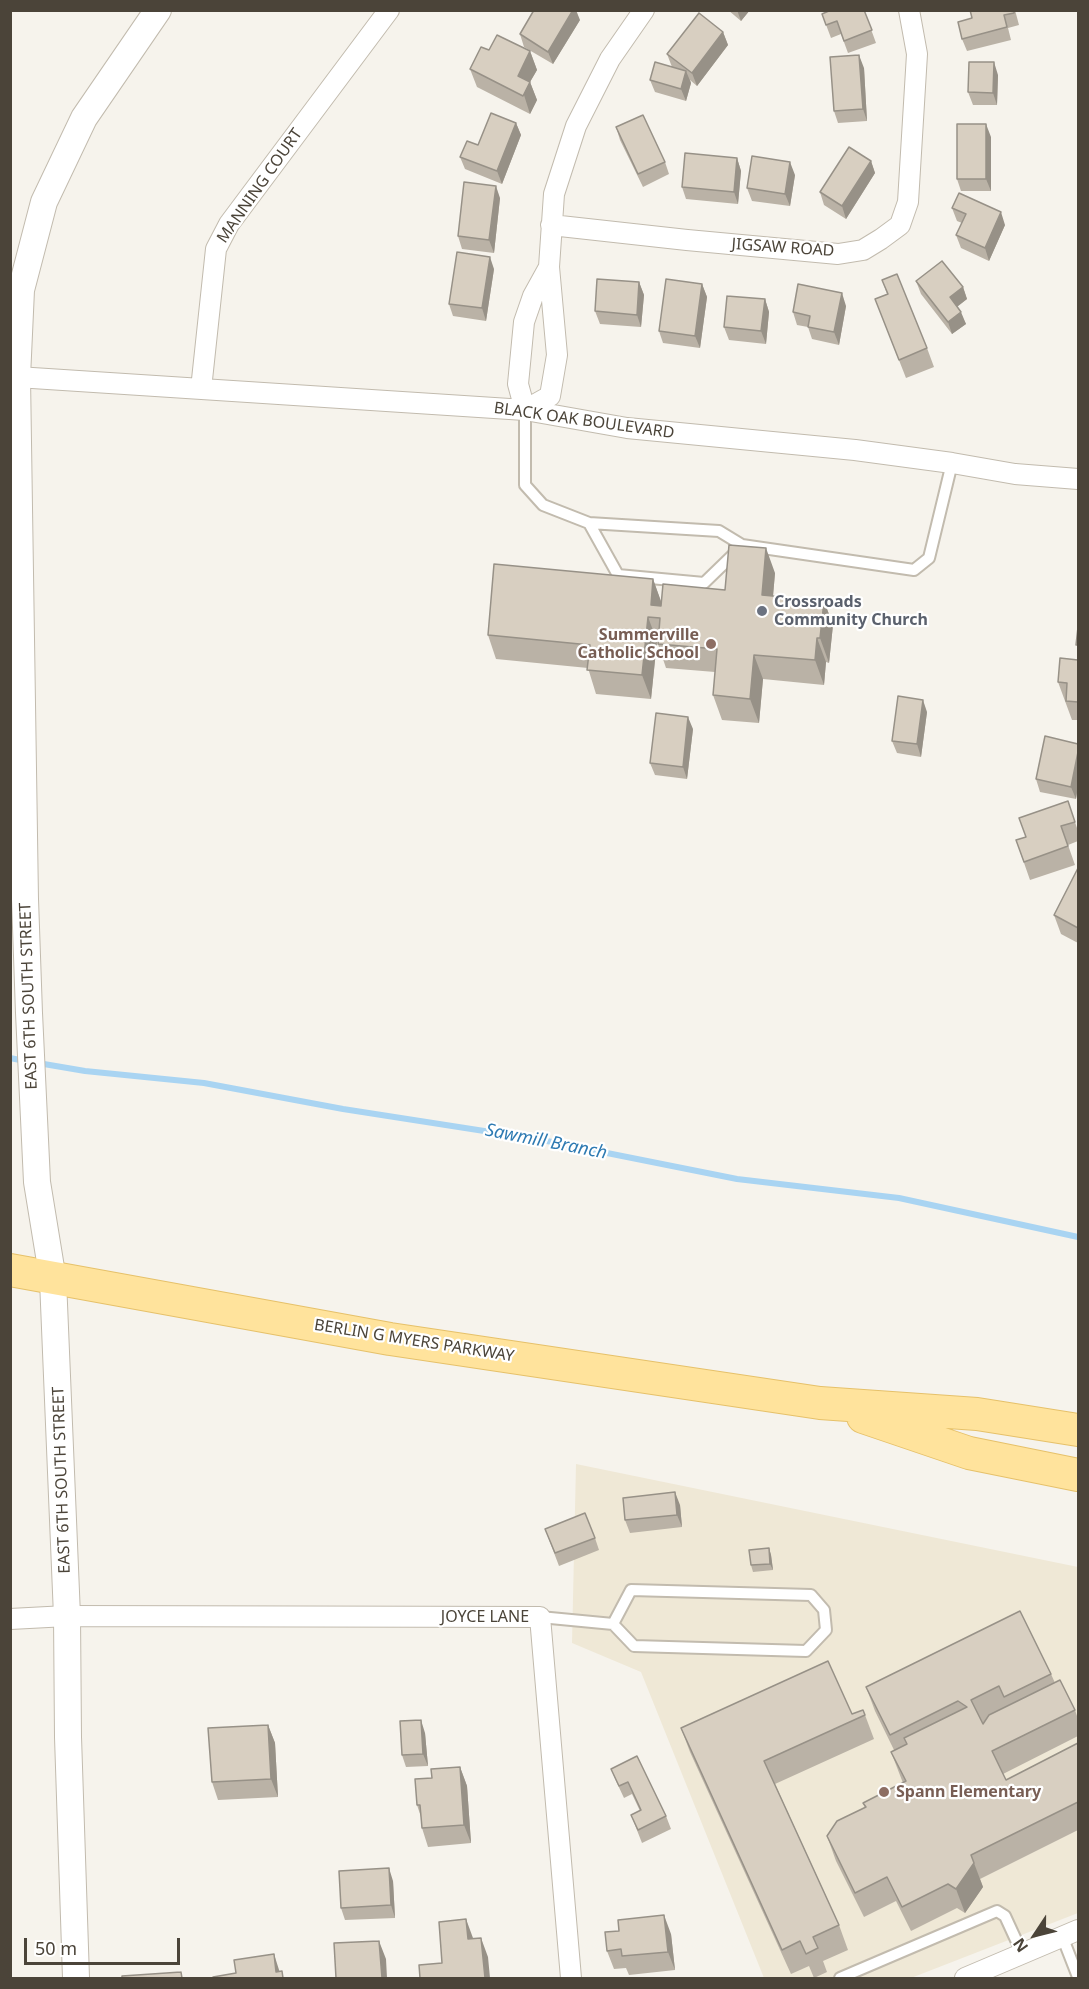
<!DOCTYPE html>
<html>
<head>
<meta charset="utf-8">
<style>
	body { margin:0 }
	#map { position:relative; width:1089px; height:1989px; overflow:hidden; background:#f6f3ec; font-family:"Noto Sans",sans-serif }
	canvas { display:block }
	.frame { position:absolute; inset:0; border:12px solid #4b4439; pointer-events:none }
	.north { position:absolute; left:1005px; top:1905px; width:60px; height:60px; -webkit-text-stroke:4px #fff; paint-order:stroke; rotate:235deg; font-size:16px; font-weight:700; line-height:24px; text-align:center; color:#4b4439 }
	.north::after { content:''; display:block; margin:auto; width:21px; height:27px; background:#4b4439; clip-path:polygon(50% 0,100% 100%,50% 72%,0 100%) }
	.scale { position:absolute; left:24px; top:1938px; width:156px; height:27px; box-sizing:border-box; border:3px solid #4b4439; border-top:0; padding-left:8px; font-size:18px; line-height:21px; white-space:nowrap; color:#4b4439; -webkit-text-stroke:4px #fff; paint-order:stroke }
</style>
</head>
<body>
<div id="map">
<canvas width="1089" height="1989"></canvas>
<div class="frame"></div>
<div class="north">N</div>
<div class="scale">50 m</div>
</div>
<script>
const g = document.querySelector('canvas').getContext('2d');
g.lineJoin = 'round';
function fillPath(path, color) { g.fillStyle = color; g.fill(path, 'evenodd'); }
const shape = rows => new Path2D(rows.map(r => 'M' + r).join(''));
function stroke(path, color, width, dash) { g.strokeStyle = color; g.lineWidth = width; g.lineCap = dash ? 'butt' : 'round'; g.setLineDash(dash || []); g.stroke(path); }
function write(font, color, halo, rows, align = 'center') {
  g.font = font + ' "Noto Sans",sans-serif'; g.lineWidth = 4.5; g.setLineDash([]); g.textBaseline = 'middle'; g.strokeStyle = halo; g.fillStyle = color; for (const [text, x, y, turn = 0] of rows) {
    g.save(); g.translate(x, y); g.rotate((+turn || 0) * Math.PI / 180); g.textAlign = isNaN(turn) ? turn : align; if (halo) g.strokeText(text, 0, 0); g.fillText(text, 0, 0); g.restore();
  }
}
fillPath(shape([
	[576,1464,1078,1567,1078,1913,911,1978,764,1978,641,1672,572,1643]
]), '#efe8d6');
stroke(shape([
	[10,1058,25,1061],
	[38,1063,85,1071,204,1083,343,1109,542,1140,737,1179,899,1198,1078,1237]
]), '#a9d4f2', 6);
const service = shape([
	[525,410,525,485,543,505,589,523,719,531,742,545,914,570,929,558,952,463],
	[589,523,618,575,704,583,737,551],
	[540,1617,613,1624,634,1646,806,1651,826,1630,824,1610,811,1595,631,1590,613,1624],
	[1062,1936,1078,1977],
	[840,1978,997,1911,1005,1916,1022,1953]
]);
const minor = shape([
	[551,225,687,240,838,254,863,250,881,239,900,225,908,202,917,54,909,10],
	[549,267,557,355,550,396,525,410,518,384,524,322,533,296,549,267],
	[549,267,554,194,576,126,610,59,644,10],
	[17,377,525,410,627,428,855,450,952,463,1015,474,1078,479],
	[201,389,216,249,229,224,389,10],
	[10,1619,67,1616,540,1617,571,1978],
	[965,1978,1078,1930]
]);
const tertiary = shape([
	[76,1978,68,1737,67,1616,53,1280,37,1182,29,1013,25,899,17,377,21,290,44,202,84,118,158,10]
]);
const primary = shape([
	[10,1270,390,1339,820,1403,977,1414,1078,1430],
	[863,1417,969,1453,1078,1475]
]);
stroke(service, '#c2bbae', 14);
stroke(minor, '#c2bbae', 22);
stroke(tertiary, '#c2bbae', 28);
stroke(primary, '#e6c16a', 34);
stroke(service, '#fff', 10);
stroke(minor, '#fff', 20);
stroke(tertiary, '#fff', 26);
stroke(primary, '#ffe39c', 32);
fillPath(shape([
	[728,10,750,10,741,21],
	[864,10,876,43,848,53,841,34,831,38,822,14],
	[1015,10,1019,25,1008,28,1011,40,967,51,962,39,972,18],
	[580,20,553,64,524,47,520,34],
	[723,32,728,45,697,86,690,80,691,83,686,101,655,92,650,80,672,67,667,54],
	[489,50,530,51,537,70,530,82,537,100,530,114,477,87,470,69],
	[864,68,867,121,838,123,834,111],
	[998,75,997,105,973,105,968,92],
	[516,123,521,135,502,184,465,169,460,157],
	[616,127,665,162,669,174,643,187,620,140],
	[991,137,991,191,961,191,957,179],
	[737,158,741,171,738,204,686,199,682,187],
	[871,161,875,173,846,219,824,205,820,192],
	[795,175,790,206,752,201,747,188],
	[500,198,494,253,462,249,458,236],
	[952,208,1005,225,989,261,961,248,956,235,962,223,957,221],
	[494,269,486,321,453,316,449,304],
	[882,280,927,348,934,367,906,378,875,299,887,294],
	[916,281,963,287,967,299,957,307,966,324,952,334,921,294],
	[639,282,644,295,641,327,600,324,595,311],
	[702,284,707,297,700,348,663,343,659,331],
	[765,299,769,312,766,344,729,340,724,327],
	[846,306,839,345,812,339,808,327,797,325,793,312],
	[775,573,773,596,824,601,833,625,829,663,826,662,824,685,763,679,759,723,722,720,713,695,715,672,666,668,658,644,658,641,657,641,651,699,596,694,588,668,496,659,488,635,653,579,661,602,725,590],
	[1078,660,1078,720,1072,720,1058,682],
	[927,712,921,757,897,753,892,741],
	[693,729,687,779,655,775,650,763],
	[1078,744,1078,786,1076,799,1040,792,1036,779],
	[1068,801,1078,831,1078,841,1068,845,1075,865,1030,880,1016,840,1026,837],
	[1078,868,1078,943,1061,934,1054,915],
	[680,1505,682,1527,630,1533,625,1520],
	[545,1529,595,1538,599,1550,559,1566],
	[769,1548,771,1555,773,1570,753,1572,751,1565],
	[1051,1674,1055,1683,1075,1710,1078,1719,1078,1736,1003,1774,1006,1780,1078,1743,1078,1830,980,1879,983,1887,965,1913,957,1908,911,1931,896,1901,864,1917,836,1861,827,1836,865,1808,863,1803,903,1783,891,1752,894,1750,875,1711,866,1687],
	[852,1714,865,1715,874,1739,775,1784,839,1925,848,1950,823,1961,827,1972,814,1978,809,1966,791,1974,690,1752,681,1728],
	[268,1725,275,1743,278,1797,218,1800,212,1782],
	[425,1733,428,1766,406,1767,402,1755],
	[637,1756,666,1816,671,1829,642,1843,631,1815,640,1811,632,1794,624,1798,616,1781,611,1769],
	[460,1767,467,1786,471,1843,428,1847,422,1828,421,1817,417,1805,432,1778],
	[393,1881,395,1918,345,1920,341,1908],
	[619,1931,671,1934,675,1970,629,1975,626,1968,614,1969,607,1951]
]), '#bab2a6');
fillPath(shape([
	[573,10,576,10,580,20,553,64,548,52],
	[737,10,750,10,741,21],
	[723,32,728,45,697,86,692,73],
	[530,51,537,70,530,82,537,100,530,114,518,76],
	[859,55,864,68,867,121,863,109],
	[994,62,998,75,997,105,993,93],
	[686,71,691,83,686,101,681,89],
	[516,123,521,135,502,184,497,171],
	[986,124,991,137,991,191,986,179],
	[737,158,741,171,738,204,734,192],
	[871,161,875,173,846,219,842,206],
	[790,162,795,175,790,206,785,194],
	[496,186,500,198,494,253,489,240],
	[1001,212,1005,225,989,261,985,248],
	[490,257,494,269,486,321,482,308],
	[639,282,644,295,641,327,637,315],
	[702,284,707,297,700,348,695,336],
	[963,287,967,299,954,309,950,297],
	[842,293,846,306,839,345,834,332],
	[765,299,769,312,766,344,761,331],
	[961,312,966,324,952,334,948,322],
	[766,548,775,573,771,619,762,595],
	[653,579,662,604,661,621,651,605],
	[824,601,833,625,829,663,820,638],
	[648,617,657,641,651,699,642,675],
	[817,638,826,662,824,685,815,660],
	[754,655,763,679,759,723,750,699],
	[923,700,927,712,921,757,917,744],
	[688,717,693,729,687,779,683,767],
	[1078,752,1078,786,1076,799,1071,787],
	[675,1492,680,1505,682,1527,677,1515],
	[769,1548,771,1555,773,1570,770,1564],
	[421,1720,425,1733,428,1766,423,1754],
	[268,1725,275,1743,278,1797,271,1779],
	[460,1767,467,1786,471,1843,464,1825],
	[974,1863,983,1887,965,1913,956,1889],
	[389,1868,393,1881,395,1918,391,1905],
	[664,1915,671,1934,675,1970,668,1952],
	[466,1919,473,1938,475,1958,468,1939],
	[481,1938,488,1957,490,1978,485,1978],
	[379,1941,386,1959,387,1978,382,1978],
	[274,1954,280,1973,276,1972]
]), '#979187');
const building = shape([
	[534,10,573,10,548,52,520,34,534,10],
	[831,10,864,10,872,30,844,41,837,21,826,25,822,14,831,10],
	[970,10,1014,10,1014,13,1004,15,1007,27,962,39,958,22,972,18,970,10],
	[699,13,723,32,692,73,667,54,699,13],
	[497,35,530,51,518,76,530,82,523,96,470,69,481,47,489,50,497,35],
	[859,55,863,109,834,111,830,57,859,55],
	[655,62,686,71,681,89,650,80,655,62],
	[969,62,994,62,993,93,968,92,969,62],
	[491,113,516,123,497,171,460,157,467,141,478,145,491,113],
	[643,115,665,162,638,174,616,127,643,115],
	[957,124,986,124,986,179,957,179,957,124],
	[849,147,871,161,842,206,820,192,849,147],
	[685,153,737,158,734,192,682,187,685,153],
	[752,156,790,162,785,194,747,188,752,156],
	[464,182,496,186,489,240,458,236,464,182],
	[959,193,1001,212,985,248,956,235,966,214,952,208,959,193],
	[457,252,490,257,482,308,449,304,457,252],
	[942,261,963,287,950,297,961,312,948,322,916,281,942,261],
	[897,274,927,348,899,360,875,299,888,294,882,280,897,274],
	[597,279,639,282,637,315,595,311,597,279],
	[666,279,702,284,695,336,659,331,666,279],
	[798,284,842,293,834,332,808,327,810,316,793,312,798,284],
	[727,296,765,299,761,331,724,327,727,296],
	[729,545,766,548,762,595,824,601,820,638,817,638,815,660,754,655,750,699,713,695,717,649,658,644,660,618,648,617,642,675,587,670,590,645,488,635,494,564,653,579,651,605,661,606,663,584,725,590,729,545],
	[1078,627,1078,645,1076,645,1078,627],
	[1060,658,1078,660,1078,702,1066,701,1067,683,1058,682,1060,658],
	[898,696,923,700,917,744,892,741,898,696],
	[656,713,688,717,683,767,650,763,656,713],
	[1045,736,1078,744,1078,752,1071,787,1036,779,1045,736],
	[1068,801,1075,822,1061,826,1068,846,1024,862,1016,840,1026,837,1019,818,1068,801],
	[1078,868,1078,928,1054,915,1078,868],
	[675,1492,677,1515,625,1520,623,1498,675,1492],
	[585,1513,595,1538,555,1553,545,1529,585,1513],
	[769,1548,770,1564,751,1565,749,1550,769,1548],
	[1020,1611,1051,1674,1004,1697,999,1686,971,1700,983,1724,989,1715,1060,1680,1075,1710,992,1751,1006,1780,1078,1743,1078,1802,971,1855,974,1863,956,1889,948,1884,902,1907,887,1877,855,1893,827,1836,837,1821,866,1807,863,1803,906,1781,891,1752,907,1744,904,1738,967,1707,958,1701,890,1735,866,1687,1020,1611],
	[828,1661,852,1714,863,1710,865,1715,764,1761,839,1925,813,1937,818,1948,806,1954,800,1941,782,1950,681,1728,828,1661],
	[421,1720,423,1754,402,1755,400,1721,421,1720],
	[268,1725,271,1779,212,1782,208,1728,268,1725],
	[637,1756,666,1816,638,1830,631,1815,641,1810,628,1782,619,1786,611,1769,637,1756],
	[460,1767,464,1825,422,1828,420,1805,417,1805,415,1779,432,1778,431,1769,460,1767],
	[389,1868,391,1905,341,1908,339,1871,389,1868],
	[664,1915,668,1952,622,1956,621,1949,607,1951,605,1932,619,1931,618,1920,664,1915],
	[466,1919,468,1939,481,1938,485,1978,420,1978,419,1965,442,1963,439,1922,466,1919],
	[379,1941,382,1978,336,1978,334,1943,379,1941],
	[274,1954,276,1972,282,1971,283,1978,214,1978,213,1977,236,1973,234,1960,274,1954],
	[181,1972,182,1978,122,1978,122,1976,181,1972]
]);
fillPath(building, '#d8cfc1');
stroke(building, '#979187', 1.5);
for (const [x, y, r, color] of [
	[762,611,6,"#6b7280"],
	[711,644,6,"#8d6e63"],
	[884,1792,6,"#8d6e63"]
]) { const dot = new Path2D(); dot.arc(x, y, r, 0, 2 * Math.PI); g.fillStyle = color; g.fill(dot); stroke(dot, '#fff', 2); }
write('16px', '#4b4439', '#fff', [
	["MANNING COURT",260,186,-55],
	["JIGSAW ROAD",783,248,4],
	["BLACK OAK BOULEVARD",584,421,8],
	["EAST 6TH SOUTH STREET",29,996,-92],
	["BERLIN G MYERS PARKWAY",414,1341,9],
	["EAST 6TH SOUTH STREET",62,1480,-92],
	["JOYCE LANE",485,1617]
]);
write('bold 16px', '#5b616d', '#fff', [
	["Crossroads",774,602],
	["Community Church",774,620]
], 'left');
write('bold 16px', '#785e54', '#fff', [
	["Summerville",699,635],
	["Catholic School",699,653],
	["Spann Elementary",896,1792,"left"]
], 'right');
write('italic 18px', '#2e7ab2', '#fff', [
	["Sawmill Branch",546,1142,11]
]);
</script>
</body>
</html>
